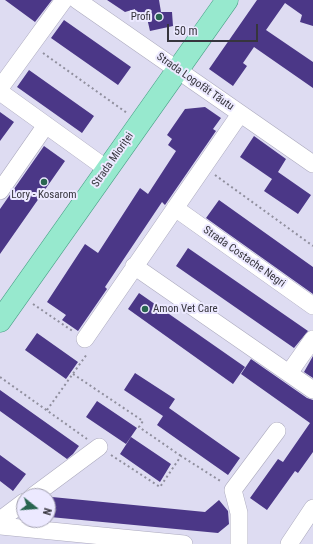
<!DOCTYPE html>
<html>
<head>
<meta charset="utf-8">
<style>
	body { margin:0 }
	#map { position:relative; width:313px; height:544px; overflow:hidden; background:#dedcf2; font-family:"Roboto Condensed",sans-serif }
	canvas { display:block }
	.north { position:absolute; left:16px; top:488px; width:40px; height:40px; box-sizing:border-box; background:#ece9ff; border:1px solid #a3a1b1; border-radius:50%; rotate:107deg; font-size:11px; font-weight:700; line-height:16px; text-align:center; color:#36353d }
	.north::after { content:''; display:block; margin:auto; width:14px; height:18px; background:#296550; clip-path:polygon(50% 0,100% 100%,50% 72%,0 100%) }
	.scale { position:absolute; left:167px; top:24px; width:91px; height:18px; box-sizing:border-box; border:2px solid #36353d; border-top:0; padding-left:5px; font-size:12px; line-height:14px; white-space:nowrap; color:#36353d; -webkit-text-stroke:3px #ece9ff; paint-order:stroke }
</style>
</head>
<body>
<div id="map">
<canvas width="313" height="544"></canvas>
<div class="north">N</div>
<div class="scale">50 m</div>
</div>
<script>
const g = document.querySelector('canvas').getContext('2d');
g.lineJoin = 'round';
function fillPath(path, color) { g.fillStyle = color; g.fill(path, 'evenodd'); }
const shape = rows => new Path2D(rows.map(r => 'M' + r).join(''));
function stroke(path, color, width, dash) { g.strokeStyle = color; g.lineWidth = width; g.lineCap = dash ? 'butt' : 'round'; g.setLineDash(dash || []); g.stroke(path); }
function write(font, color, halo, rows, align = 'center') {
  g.font = font + ' "Roboto Condensed",sans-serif'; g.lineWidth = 4; g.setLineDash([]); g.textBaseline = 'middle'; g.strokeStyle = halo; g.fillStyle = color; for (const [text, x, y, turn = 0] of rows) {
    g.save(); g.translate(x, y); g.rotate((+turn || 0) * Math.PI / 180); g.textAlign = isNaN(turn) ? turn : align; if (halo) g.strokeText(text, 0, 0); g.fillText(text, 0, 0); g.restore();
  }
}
fillPath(shape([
	[5,0,52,0,35,22],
	[107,0,159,0,161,12,172,12,173,26,150,31,147,18,137,21,135,9,125,12],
	[257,0,313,0,313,26,300,22,302,15,285,3,266,30,313,62,313,88,254,47,243,63,247,66,233,86,209,69],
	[64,20,131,67,118,85,51,38],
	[29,70,94,116,82,133,17,87],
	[205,107,221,118,213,129,216,131,165,205,162,202,105,287,107,289,78,331,62,320,66,315,47,302,85,244,98,253,140,188,148,194,176,151,168,145,172,139,167,135,185,109],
	[0,112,14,122,0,141],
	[254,136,286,159,278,172,311,195,298,214,264,191,272,179,240,157],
	[44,146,65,161,0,254,0,209],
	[219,200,313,267,313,294,206,218],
	[188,248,308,331,294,348,176,266],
	[139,293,245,367,233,384,128,309],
	[37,333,78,362,66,379,25,350],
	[313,356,313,378,304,372],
	[251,359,307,398,313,400,313,452,298,473,295,471,267,510,250,498,278,459,283,462,310,423,241,374],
	[135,373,175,399,169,408,240,458,228,475,157,425,163,416,124,390],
	[0,390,79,446,73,454,67,459,0,411],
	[97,401,137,428,126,444,86,417],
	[131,437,171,464,160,482,120,454],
	[0,455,26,474,13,491,0,481],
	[52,497,205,512,219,500,228,511,229,524,218,533,50,517]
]), '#4b3787');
const minor = shape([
	[77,0,313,164],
	[0,88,64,0],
	[0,92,107,169],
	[0,191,46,125],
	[175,208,313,306],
	[134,266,313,390],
	[85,339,240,114],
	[289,373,313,339],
	[33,496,99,447],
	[0,520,24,502],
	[0,526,184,544],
	[239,544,239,513,233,490,277,431],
	[289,544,313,508]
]);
const major = shape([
	[0,321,227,0]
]);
stroke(minor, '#acaabe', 18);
stroke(major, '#48a186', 23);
stroke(shape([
	[43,53,127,113],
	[215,175,313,246],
	[33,304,74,332],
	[73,374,143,421,139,427,181,456],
	[0,377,87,439],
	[47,410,87,354],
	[111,455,160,487,181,456,222,482]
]), '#908f9e', 2, [2, 3]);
stroke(minor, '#fff', 17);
stroke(major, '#97e9ce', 22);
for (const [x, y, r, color] of [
	[159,17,4,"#296550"],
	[44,182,4,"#296550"],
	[145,309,4,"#296550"]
]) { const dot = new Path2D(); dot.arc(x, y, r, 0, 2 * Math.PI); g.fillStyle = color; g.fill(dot); stroke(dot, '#ece9ff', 1.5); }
write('11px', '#36353d', '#ece9ff', [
	["Profi",151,17],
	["Lory - Kosarom",44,195,"center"],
	["Amon Vet Care",153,309,"left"]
], 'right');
write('11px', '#36353d', '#ece9ff', [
	["Strada Logofăt Tăutu",195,82,35],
	["Strada Mioriței",113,160,-55],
	["Strada Costache Negri",244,257,35]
]);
</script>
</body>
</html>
